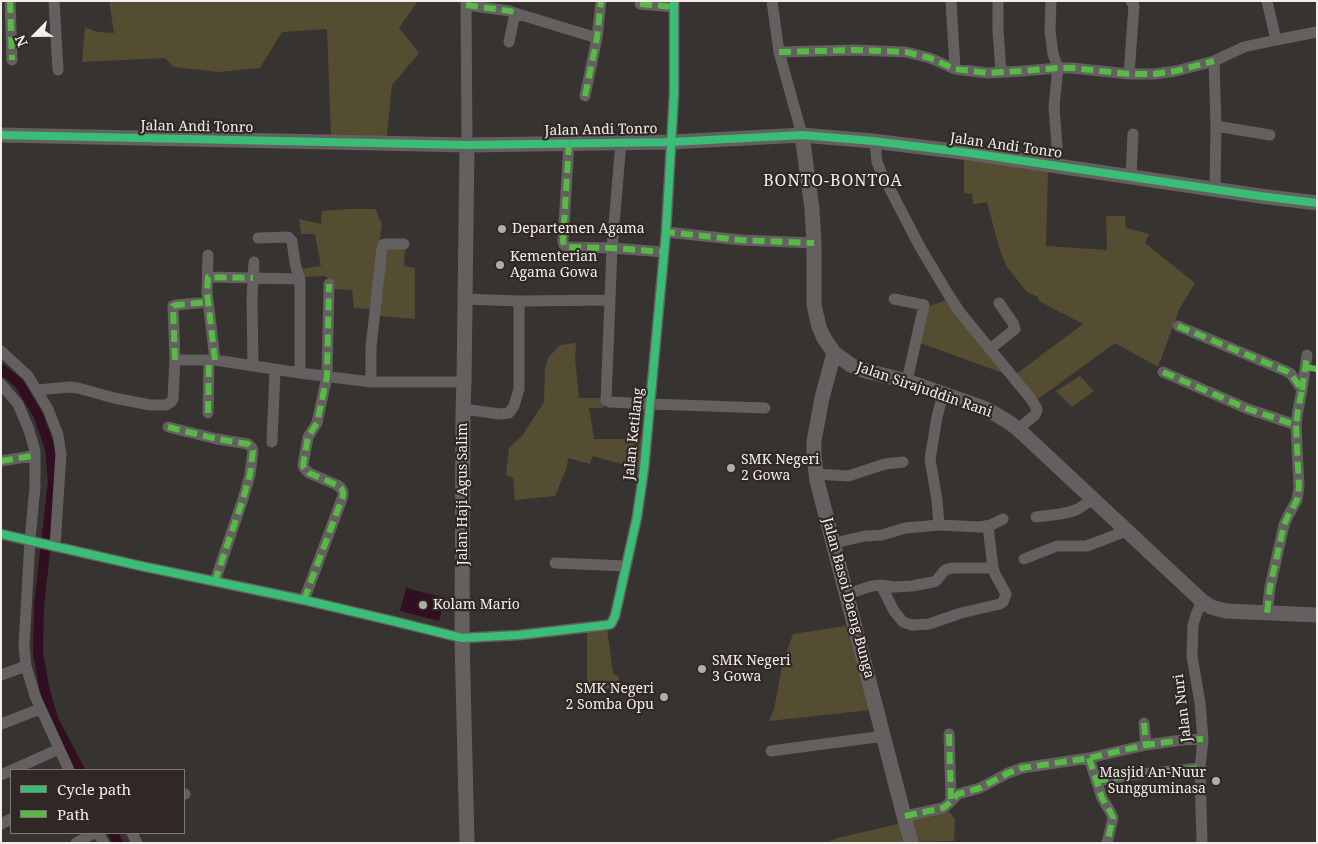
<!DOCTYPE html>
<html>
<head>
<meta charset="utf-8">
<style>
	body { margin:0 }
	#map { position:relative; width:1318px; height:844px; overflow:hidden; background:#373331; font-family:"Noto Serif",serif }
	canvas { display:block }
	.frame { position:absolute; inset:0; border:2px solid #f3edeb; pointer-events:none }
	.legend { position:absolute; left:10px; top:769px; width:175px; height:65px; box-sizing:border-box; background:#302824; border:1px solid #7e7774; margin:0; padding:6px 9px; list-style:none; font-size:15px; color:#f3edeb }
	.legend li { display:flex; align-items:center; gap:10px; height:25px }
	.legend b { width:25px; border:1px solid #7e7774 }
	.north { position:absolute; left:10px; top:10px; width:50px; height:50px; -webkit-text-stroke:4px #302824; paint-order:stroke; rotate:247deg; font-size:14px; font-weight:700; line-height:20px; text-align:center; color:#f3edeb }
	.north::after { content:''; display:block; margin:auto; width:18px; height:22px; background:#f3edeb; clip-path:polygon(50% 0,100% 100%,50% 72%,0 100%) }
</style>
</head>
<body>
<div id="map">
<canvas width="1318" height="844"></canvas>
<div class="frame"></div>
<ul class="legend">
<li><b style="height:6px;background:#3abd76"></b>Cycle path</li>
<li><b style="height:6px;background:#58b947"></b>Path</li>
</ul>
<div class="north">N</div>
</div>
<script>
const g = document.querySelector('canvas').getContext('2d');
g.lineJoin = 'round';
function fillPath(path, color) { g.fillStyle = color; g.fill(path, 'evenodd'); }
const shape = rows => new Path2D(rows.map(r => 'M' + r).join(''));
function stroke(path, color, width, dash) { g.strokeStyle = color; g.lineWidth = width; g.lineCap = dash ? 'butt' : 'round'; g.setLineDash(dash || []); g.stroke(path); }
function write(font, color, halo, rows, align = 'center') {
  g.font = font + ' "Noto Serif",serif'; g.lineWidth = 4.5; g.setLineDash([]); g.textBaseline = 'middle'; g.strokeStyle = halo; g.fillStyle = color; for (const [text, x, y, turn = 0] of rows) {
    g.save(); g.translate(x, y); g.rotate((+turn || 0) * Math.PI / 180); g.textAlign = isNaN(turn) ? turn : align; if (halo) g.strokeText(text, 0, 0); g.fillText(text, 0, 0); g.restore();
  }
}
fillPath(shape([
	[109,1,418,1,399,28,419,53,392,85,387,136,331,136,327,29,282,32,260,68,218,72,174,67,165,58,82,62,85,27,97,32,114,33],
	[964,159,1048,171,1046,246,1107,250,1106,216,1125,216,1126,228,1149,234,1145,243,1195,283,1179,310,1158,367,1115,343,1038,399,1016,374,1083,324,1039,301,1038,297,1027,292,1007,267,1000,251,987,202,973,204,972,194,964,193],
	[348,209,375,209,382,224,371,309,354,308,352,290,332,289,331,281,325,276,303,277,301,269,321,266,315,234,301,234,299,219,321,224,322,211],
	[405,248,404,266,415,268,415,319,378,316,385,249],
	[949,299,1003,373,920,343,927,307],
	[576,343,575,358,579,398,603,398,604,408,589,408,594,439,641,439,639,469,593,456,590,464,568,458,567,467,555,496,515,500,513,478,506,475,509,448,522,436,544,402,545,369,548,358,560,345],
	[1080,376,1094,391,1072,407,1056,391],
	[846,626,870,710,769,721,774,709,783,662,793,634],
	[607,629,613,673,619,677,619,687,587,691,587,632],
	[946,808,955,819,954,841,915,842,907,817],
	[898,824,903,843,825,843,838,838]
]), '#554d32');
fillPath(shape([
	[406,588,445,598,439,621,400,611]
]), '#310f20');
stroke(shape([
	[1,369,19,383,39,417,50,448,53,481,39,606,38,652,44,687,53,719,80,770],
	[113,833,118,843]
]), '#310f20', 10);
stroke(shape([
	[10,1,12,60],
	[54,1,58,70],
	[466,1,467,145],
	[772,1,779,52,802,135],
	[951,1,955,69],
	[998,1,998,30,1001,72],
	[1051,1,1050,31,1053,54,1058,68,1054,106,1057,146,1056,166],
	[1267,1,1276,40],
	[640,4,674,7],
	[466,5,510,11,515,13,597,38],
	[509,42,515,13],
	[779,52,854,50,906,52,930,58,955,69,988,73,1023,71,1058,68,1072,68,1129,74,1154,74,1176,71,1214,61],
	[1129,74,1134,6,1131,1],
	[585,96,597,38,601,1],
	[1216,126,1270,135],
	[621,142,612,248,606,400,610,402,651,404,765,408],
	[875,142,877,162,881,172,920,247,948,294,959,311,990,349],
	[569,143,563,241,564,245,568,247,612,248,664,252],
	[1131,176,1133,134],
	[1215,189,1216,126,1214,61,1244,47,1276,40,1317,32],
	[666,232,741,240,814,243],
	[258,238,288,237,292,241,295,263,300,282,300,373],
	[208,255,207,292,215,360],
	[208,277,300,279],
	[464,299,519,301,610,300],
	[894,299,924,305,907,381],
	[999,303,1013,323,1015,329,990,349,1031,399,1036,407,1037,410,1035,415,1018,429],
	[1178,326,1286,371,1291,374,1302,390,1298,410,1296,425],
	[1,351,28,376,48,409,58,435,61,454,55,546],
	[175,360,173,306,176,305,208,302],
	[253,365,252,298,254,262],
	[1163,372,1248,409,1296,425,1299,487,1297,500,1288,516,1284,525,1270,587,1267,613],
	[371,382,371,347,382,249,383,245,385,244,404,244],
	[1,384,18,404,29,430,35,451,35,487,30,540,24,646,26,666,35,696,69,770],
	[37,390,70,387,78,388,114,398,150,405,166,405,171,402,173,399,175,360,215,360,300,373,371,382,464,382],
	[1302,390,1307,355],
	[463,409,500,414,509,413,514,406,519,389,519,301],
	[208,413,209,360],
	[168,427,217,439,248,444,252,448,253,451,250,475,243,499,215,581],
	[272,442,275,370],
	[1,461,32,456],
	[816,474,848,476,885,464,903,462],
	[1036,517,1060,514,1070,512,1078,509,1093,499],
	[939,525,980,527,991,525,1003,519],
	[1,534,141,566,304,600,393,621,462,638,519,635,607,625,611,624,615,616,637,517,644,469,666,232,674,94,674,1],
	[834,543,865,536,882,535,905,528,939,525,937,500,930,459,937,417,943,394],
	[1024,559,1057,546,1087,546,1126,531],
	[555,563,626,566],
	[881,585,894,611,903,622,912,625,929,624,961,613,1000,604,1003,602,1006,594,995,574,993,568,988,526],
	[847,594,872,586,881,585,894,587,912,586,933,582,936,581,945,570,952,568,993,568],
	[304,600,343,496,343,492,341,488,337,485,309,473,304,468,303,465,308,437,317,423,327,376,329,284],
	[1202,601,1196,615,1193,625,1192,656,1200,703,1203,739,1200,768,1202,843],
	[1,675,26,666],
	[1144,723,1146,745],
	[1,724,40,709],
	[949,734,951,799],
	[771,751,884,736],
	[1089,758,1102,798,1111,813,1113,818,1107,843],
	[1,775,59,749],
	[1096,781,1131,775,1200,768],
	[184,794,185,794],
	[905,816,943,808,947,805,958,794,980,788,1008,773,1022,768,1089,758,1146,745,1182,740,1203,739],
	[1,824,11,819],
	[98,833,104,843],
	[132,833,137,843],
	[76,843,94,833]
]), '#63605f', 11);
stroke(shape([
	[1,135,467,145,671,142,802,135,873,141,970,153,1260,196,1317,203],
	[802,135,812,209,814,243,814,305,819,327,824,338,834,353,851,365,862,370,907,381,978,406,988,410,1007,421,1018,429,1202,601,1211,607,1226,611,1317,615],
	[834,353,822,398,814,441,814,456,817,481,911,843],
	[467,843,462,638,463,409,464,382,467,145]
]), '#63605f', 15);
stroke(shape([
	[10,1,12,60],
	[640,4,674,7],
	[466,5,510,11,515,13],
	[779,52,854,50,906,52,930,58,955,69,988,73,1023,71,1058,68,1072,68,1129,74,1154,74,1176,71,1214,61],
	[585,96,597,38,601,1],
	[569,143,563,241,564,245,568,247,612,248,664,252],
	[666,229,666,232,741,240,814,243],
	[1178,326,1286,371,1291,374,1302,390,1298,410,1296,425],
	[175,360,173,306,176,305,208,302],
	[215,360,207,292,208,277,253,278],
	[1305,367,1317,369],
	[1163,372,1248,409,1296,425,1299,487,1297,500,1288,516,1284,525,1270,587,1267,613],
	[1302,390,1307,355],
	[208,413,209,360],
	[168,427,217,439,248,444,252,448,253,451,250,475,243,499,215,581],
	[1,461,32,456],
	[304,600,343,496,343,492,341,488,337,485,309,473,304,468,303,465,308,437,317,423,327,376,329,284],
	[1144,723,1146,745],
	[949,734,951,799],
	[1089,758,1102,798,1111,813,1113,818,1107,843],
	[1096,781,1131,775,1200,768],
	[905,816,943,808,947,805,958,794,980,788,1008,773,1022,768,1089,758,1146,745,1182,740,1203,739]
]), '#58b947', 6, [12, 6]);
stroke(shape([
	[1,135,467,145,671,142,802,135,873,141,970,153,1260,196,1317,203],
	[1,534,141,566,304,600,393,621,462,638,519,635,607,625,611,624,615,616,637,517,644,469,666,232,674,94,674,1]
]), '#3abd76', 8);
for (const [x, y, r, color] of [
	[502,229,5,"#b1acaa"],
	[500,265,5,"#b1acaa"],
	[731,468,5,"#b1acaa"],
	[423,605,5,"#b1acaa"],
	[702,669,5,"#b1acaa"],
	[664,697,5,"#b1acaa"],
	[1216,781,5,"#b1acaa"]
]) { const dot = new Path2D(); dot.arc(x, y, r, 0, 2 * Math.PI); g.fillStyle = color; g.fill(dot); stroke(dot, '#302824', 2); }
write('14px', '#f3edeb', '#302824', [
	["Jalan Andi Tonro",197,127,1],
	["Jalan Andi Tonro",601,130,-1],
	["Jalan Andi Tonro",1006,146,8],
	["Jalan Sirajuddin Rani",924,390,19],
	["Jalan Ketilang",634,434,-84],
	["Jalan Haji Agus Salim",463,494,-90],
	["Jalan Basoi Daeng Bunga",848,598,75],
	["Jalan Nuri",1183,708,-97]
]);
write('14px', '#f3edeb', '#302824', [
	["Departemen Agama",512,229],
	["Kementerian",510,257],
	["Agama Gowa",510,273],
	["SMK Negeri",741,460],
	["2 Gowa",741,476],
	["Kolam Mario",433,605],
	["SMK Negeri",712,661],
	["3 Gowa",712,677],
	["SMK Negeri",654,689,"right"],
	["2 Somba Opu",654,705,"right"],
	["Masjid An-Nuur",1206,773,"right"],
	["Sungguminasa",1206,789,"right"]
], 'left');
g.letterSpacing = '1px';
write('16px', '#f3edeb', '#302824', [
	["BONTO-BONTOA",833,181]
]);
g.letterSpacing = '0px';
</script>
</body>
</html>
